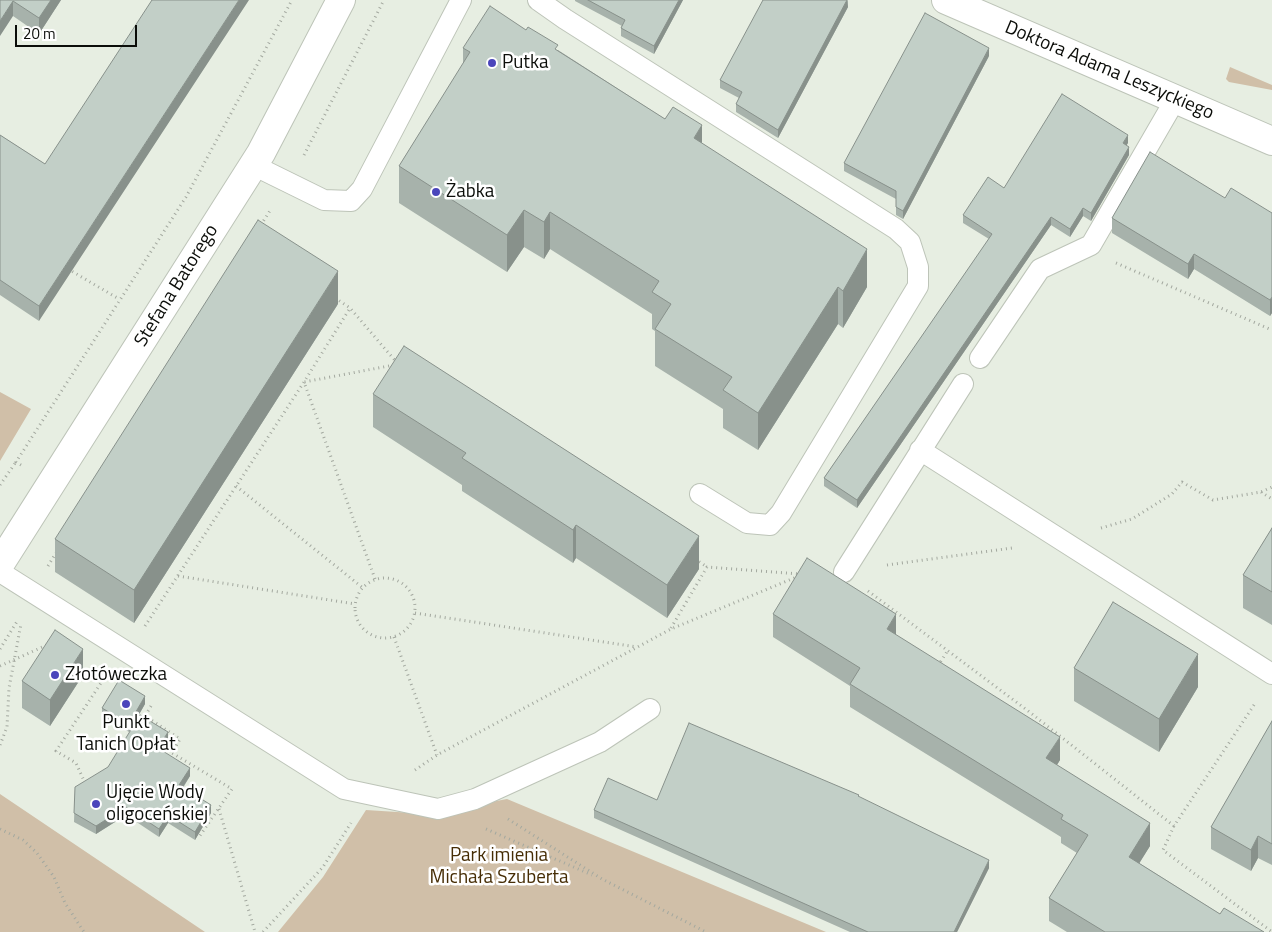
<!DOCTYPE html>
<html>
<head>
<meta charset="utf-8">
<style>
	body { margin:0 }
	#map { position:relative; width:1272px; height:932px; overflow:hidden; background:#e7eee2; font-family:"Titillium Web",sans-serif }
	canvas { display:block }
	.scale { position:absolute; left:15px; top:25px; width:122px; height:22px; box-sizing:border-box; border:2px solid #0b0d09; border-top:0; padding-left:6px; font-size:15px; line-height:18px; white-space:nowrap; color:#0b0d09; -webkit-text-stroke:4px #fff; paint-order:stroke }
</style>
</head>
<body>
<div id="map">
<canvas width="1272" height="932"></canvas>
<div class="scale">20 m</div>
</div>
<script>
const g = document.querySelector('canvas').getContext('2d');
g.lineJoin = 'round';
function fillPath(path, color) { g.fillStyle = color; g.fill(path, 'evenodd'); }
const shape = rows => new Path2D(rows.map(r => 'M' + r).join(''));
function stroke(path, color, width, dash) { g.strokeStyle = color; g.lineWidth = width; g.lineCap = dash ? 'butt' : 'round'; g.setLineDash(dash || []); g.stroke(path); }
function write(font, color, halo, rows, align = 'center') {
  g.font = font + ' "Titillium Web",sans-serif'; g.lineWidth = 5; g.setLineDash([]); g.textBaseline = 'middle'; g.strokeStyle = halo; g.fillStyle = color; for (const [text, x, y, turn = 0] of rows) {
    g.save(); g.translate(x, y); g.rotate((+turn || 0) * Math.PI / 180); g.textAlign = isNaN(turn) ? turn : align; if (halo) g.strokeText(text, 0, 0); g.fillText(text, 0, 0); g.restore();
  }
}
fillPath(shape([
	[1230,67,1272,85,1272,90,1229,82,1226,79],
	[0,392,31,409,0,461],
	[0,794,205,932,0,932],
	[507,799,826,932,278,932,323,877,366,810,428,814]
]), '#d0bfa8');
const service = shape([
	[538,0,565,19,896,229,910,242,918,267,918,286,781,513,770,525,747,523,700,494],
	[253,165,324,200,351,201,362,189,461,0],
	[980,358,1040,269,1091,245,1175,100],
	[920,450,1272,674],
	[0,572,344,789,438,809,475,799,600,742,650,709],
	[844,572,963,384]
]);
const tertiary = shape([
	[946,0,1272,141],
	[0,564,261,153,341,0]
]);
stroke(service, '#bdc4b8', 22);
stroke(tertiary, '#bdc4b8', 30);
stroke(shape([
	[304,155,384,0],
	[261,225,271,209],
	[1116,263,1272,330],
	[68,269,119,299],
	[335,298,350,308,398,364],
	[21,465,16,462,186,197,292,0],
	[0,485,16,462],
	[236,486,363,588],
	[1261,492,1272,499],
	[1101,528,1132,519,1172,494,1182,482,1213,500,1261,492,1272,487],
	[695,559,707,567],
	[887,565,1012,548],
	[48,566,56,553],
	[178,576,355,604],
	'355 608a30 30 0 1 1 60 0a30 30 0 1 1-60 0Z',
	[375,579,304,382,394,365],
	[868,591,1027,710,1174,826,1256,702],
	[415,613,637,647],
	[145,626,304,382,350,308],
	[671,628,707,567,800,574],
	[394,637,437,755],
	[0,649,18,620],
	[0,666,47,645],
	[938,666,948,650],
	[151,706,145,716,180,739,172,753,232,789,199,837],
	[0,745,7,727,9,688,21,624],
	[415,770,437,755,671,629,799,576],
	[85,783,76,763,56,751,105,677],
	[219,809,255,932],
	[508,819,602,879,706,932],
	[1174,826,1163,850,1272,932],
	[0,829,23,840,37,853,54,877,65,903,84,932],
	[486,829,592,875],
	[263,932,323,867,351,823]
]), '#a3a89f', 3, [1, 4]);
stroke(service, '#fff', 20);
stroke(tertiary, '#fff', 28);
fillPath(shape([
	[0,0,61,0,39,34,13,16],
	[575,0,683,0,654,54,621,36,621,28,622,26,575,1],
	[848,0,848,7,778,138,736,112,736,104,739,98,720,88,720,80],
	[463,48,558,50,702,143,867,287,843,328,838,324,758,450,723,428,723,409,655,366,655,331,652,329,652,314,550,249,544,259,524,247,507,272,399,203,399,166,463,64],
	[989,56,903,219,896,215,896,199,844,171,844,163],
	[0,135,45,164,39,321,0,295],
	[1128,143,1126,145,1129,155,1091,221,1083,216,1070,237,1051,225,857,508,824,486,824,478,989,239,963,223,963,215,1004,188],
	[1225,198,1272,213,1272,313,1270,316,1194,269,1188,279,1112,233,1112,218],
	[338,304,134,623,55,572,55,539],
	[373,394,699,569,667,618,576,558,573,563,462,491,462,485,373,427],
	[1272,528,1272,625,1243,608,1243,575],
	[773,614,896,635,1060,760,1057,765,1150,846,1139,863,1220,914,1264,932,1067,932,1049,921,1049,898,1077,853,1061,843,1061,837,850,707,850,686,773,637],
	[1074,668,1198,687,1159,752,1074,701],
	[83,675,50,726,22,708,22,681],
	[145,704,129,732,102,716,102,708],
	[1272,721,1272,865,1258,858,1251,871,1211,849,1211,827],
	[168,740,161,750,190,776,183,788,211,813,195,840,168,823,159,837,126,815,96,834,74,822,75,787],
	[859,797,989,868,957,932,850,932,594,818,594,810,657,800]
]), '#a7b2ab');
fillPath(shape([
	[51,0,61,0,39,34,39,18],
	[239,0,249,0,39,321,39,306],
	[679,0,683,0,654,54,654,46],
	[847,0,848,7,778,138,778,130],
	[13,1,13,16,0,36,0,21],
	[989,48,989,56,903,219,903,211],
	[702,125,702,162,694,138],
	[1128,135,1128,143,1123,151,1123,143],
	[1129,147,1129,155,1091,221,1091,213],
	[1083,208,1083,216,1070,237,1070,229],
	[524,210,524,247,507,272,507,235],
	[550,212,550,249,544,259,544,222],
	[1051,217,1051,225,857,508,857,500],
	[867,249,867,287,843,328,843,291],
	[1194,254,1194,269,1188,279,1188,264],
	[338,271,338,304,134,623,134,590],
	[838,287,838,324,758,450,758,413],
	[1272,297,1272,313,1270,316,1270,300],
	[576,525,576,558,573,563,573,530],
	[699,536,699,569,667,618,667,585],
	[896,614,896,637,887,629],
	[83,649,83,675,50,726,50,700],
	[1198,654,1198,687,1159,752,1159,719],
	[145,696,145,704,129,732,129,724],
	[168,732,168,740,158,756,158,748],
	[1060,737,1060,760,1046,782,1046,758],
	[190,768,190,776,179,793,179,785],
	[211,805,211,813,195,840,195,832],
	[126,807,126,815,96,834,96,826],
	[168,815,168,823,159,837,159,829],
	[1150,823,1150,846,1129,880,1129,857],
	[1258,836,1258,858,1251,871,1251,850],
	[989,860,989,868,957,932,954,932]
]), '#88918b');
const building = shape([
	[0,0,51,0,39,18,13,1,0,21,0,0],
	[152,0,239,0,39,306,0,280,0,135,45,164,152,0],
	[588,0,679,0,654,46,621,28,625,20,588,0],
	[763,0,847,0,778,130,736,104,742,92,720,80,763,0],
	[490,6,526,30,528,27,558,45,555,49,665,119,673,107,702,125,694,138,867,249,843,291,838,287,758,413,723,390,732,377,655,329,671,304,652,292,659,281,550,212,544,222,524,210,507,235,399,166,470,52,463,48,490,6],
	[925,13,989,48,903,211,896,207,896,191,844,163,925,13],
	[1062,94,1128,135,1123,143,1129,147,1091,213,1083,208,1070,229,1051,217,857,500,824,478,992,234,963,215,988,177,1004,188,1062,94],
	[1150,152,1225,198,1231,188,1272,213,1272,297,1270,300,1194,254,1188,264,1112,218,1150,152],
	[258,220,338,271,134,590,55,539,258,220],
	[404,346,699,536,667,585,576,525,573,530,462,458,466,453,373,394,404,346],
	[1272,528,1272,592,1243,575,1272,528],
	[807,558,896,614,887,629,1060,737,1046,758,1150,823,1129,857,1220,914,1224,908,1264,932,1105,932,1049,898,1088,835,1061,819,1063,815,850,684,860,668,773,614,807,558],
	[1113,602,1198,654,1159,719,1074,668,1113,602],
	[55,630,83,649,50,700,22,681,55,630],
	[119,680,145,696,129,724,102,708,119,680],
	[140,715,168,732,158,748,190,768,179,785,211,805,195,832,168,815,159,829,126,807,96,826,74,813,75,787,108,767,140,715],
	[1272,721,1272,844,1258,836,1251,850,1211,827,1272,721],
	[689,723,859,795,858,796,989,860,954,932,868,932,594,810,608,778,657,800,689,723]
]);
fillPath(building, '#c2cfc7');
stroke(building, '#88918b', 1);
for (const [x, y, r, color] of [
	[492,63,5,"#4a45bb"],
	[436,192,5,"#4a45bb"],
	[55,675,5,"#4a45bb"],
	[126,704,5,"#4a45bb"],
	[96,804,5,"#4a45bb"]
]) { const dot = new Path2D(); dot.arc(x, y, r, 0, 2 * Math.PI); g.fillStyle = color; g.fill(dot); stroke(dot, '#fff', 2); }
write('19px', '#0b0d09', '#fff', [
	["Putka",502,63],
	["Żabka",446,192],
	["Złotóweczka",65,675],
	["Punkt",126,723,"center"],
	["Tanich Opłat",126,745,"center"],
	["Ujęcie Wody",106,793],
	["oligoceńskiej",106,815]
], 'left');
write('19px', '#0b0d09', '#fff', [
	["Doktora Adama Leszyckiego",1109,71,23],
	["Stefana Batorego",177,286,-58]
]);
write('19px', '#462d05', '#fff', [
	["Park imienia",499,856],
	["Michała Szuberta",499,878]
]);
</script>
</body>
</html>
